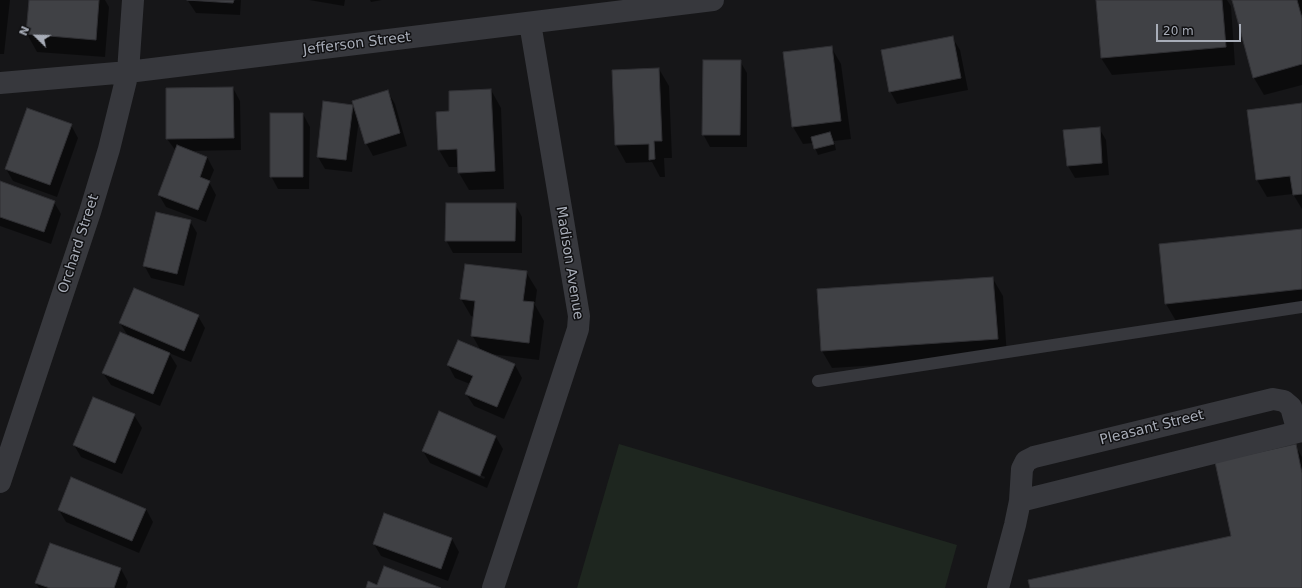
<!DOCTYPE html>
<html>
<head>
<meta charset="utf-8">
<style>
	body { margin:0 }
	#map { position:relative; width:1302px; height:588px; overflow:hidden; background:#161618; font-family:"DejaVu Sans",sans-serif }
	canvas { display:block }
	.north { position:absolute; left:16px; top:16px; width:40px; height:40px; -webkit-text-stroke:3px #111113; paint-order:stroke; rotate:293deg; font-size:11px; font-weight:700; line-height:16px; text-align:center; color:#a8adb8 }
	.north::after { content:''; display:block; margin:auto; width:14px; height:18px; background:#a8adb8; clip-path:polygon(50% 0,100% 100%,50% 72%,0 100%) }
	.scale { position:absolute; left:1156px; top:24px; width:85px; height:18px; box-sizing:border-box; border:2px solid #a8adb8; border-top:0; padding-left:5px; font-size:12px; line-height:14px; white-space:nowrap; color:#a8adb8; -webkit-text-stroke:3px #111113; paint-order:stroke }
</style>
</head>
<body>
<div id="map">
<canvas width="1302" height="588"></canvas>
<div class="north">N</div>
<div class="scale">20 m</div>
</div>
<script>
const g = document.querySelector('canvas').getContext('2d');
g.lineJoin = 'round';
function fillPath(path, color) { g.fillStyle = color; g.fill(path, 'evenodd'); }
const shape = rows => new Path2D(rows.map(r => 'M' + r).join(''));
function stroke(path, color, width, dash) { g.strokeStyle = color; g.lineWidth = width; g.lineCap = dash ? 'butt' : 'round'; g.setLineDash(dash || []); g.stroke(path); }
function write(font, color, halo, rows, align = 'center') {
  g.font = font + ' "DejaVu Sans",sans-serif'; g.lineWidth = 3; g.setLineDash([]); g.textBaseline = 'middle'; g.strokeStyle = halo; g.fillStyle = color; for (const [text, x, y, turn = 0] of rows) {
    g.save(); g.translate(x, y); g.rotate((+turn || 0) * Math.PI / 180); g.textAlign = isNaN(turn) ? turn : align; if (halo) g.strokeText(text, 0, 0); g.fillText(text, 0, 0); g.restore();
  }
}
fillPath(shape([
	[619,444,957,545,945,588,577,588]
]), '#1e261f');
fillPath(shape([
	[0,0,10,0,4,54,0,54],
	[30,0,105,0,109,7,105,57,37,52,27,34],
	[241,0,240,15,196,13,188,1],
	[309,0,345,0,344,6],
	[370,0,382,0,371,2],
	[1097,0,1227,0,1231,6,1235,65,1112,75,1101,58],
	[1233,0,1302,0,1302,85,1264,95,1254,78],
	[952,37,960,50,968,90,897,104,890,91],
	[831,47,841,64,851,139,834,141,836,150,818,155,813,143,803,144,793,127],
	[740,61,747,73,747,147,710,147,703,134],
	[659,69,669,86,672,158,664,158,665,177,660,177,652,162,626,163,616,145,613,71],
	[233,88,240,101,241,150,190,151,207,157,214,170,209,182,216,195,206,222,166,207,159,195,176,151,167,139],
	[491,90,501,108,504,189,469,190,459,173,459,167,449,167,439,150,450,112],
	[388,92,395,104,407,146,373,156,366,143,359,120,352,172,325,169,318,157,352,106,356,113],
	[1302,104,1302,209,1293,194,1267,197,1257,180],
	[303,114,310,127,309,189,278,189,271,176],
	[71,125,78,138,57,197,13,181,6,169],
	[1099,128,1106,140,1109,175,1075,178,1068,166],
	[0,182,54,202,61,214,51,244,0,226],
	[515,204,522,217,522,253,453,253,446,240],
	[190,221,197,233,184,286,151,278,144,265],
	[1302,230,1302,308,1176,321,1166,304],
	[526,272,537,290,535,305,544,321,539,360,490,354,515,365,522,378,504,419,474,406,466,394,470,384,455,378,448,365,458,341,481,351,472,335,474,317,471,316,461,299],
	[993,279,1003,296,1007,357,832,368,822,351],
	[198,316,205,328,191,362,169,353,177,366,160,406,111,385,103,373,128,336,120,323],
	[134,415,142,428,122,474,81,457,74,445],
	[496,437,503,449,487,488,430,463,423,451],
	[432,454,485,477,484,479,432,456],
	[1295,445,1302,457,1302,588,1031,588,1233,537],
	[146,509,153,522,139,553,66,522,59,510],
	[384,514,452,539,459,552,448,581,381,556,374,544],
	[50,544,121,569,128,582,126,588,39,588,36,583]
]), '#0007');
const building = shape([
	[29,0,99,0,96,40,26,34,29,0],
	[187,0,234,0,233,3,187,0],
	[1096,0,1222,0,1226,47,1101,58,1096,0],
	[1232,0,1297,0,1302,18,1302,64,1253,78,1232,0],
	[953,36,961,78,889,92,881,50,953,36],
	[832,46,841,121,792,127,783,52,832,46],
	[703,60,741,60,740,135,702,135,703,60],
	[659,68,662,141,654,141,655,159,649,160,649,144,615,145,612,70,659,68],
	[233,87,234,138,166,139,166,88,233,87],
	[491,89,495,171,458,173,457,149,438,150,436,112,449,111,449,91,491,89],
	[388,90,400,133,365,144,352,101,388,90],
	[323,101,353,105,346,160,317,157,323,101],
	[1302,103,1302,194,1293,195,1290,176,1256,180,1247,110,1302,103],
	[27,108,72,124,50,185,5,169,27,108],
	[270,113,303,113,303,177,270,177,270,113],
	[1100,127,1102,163,1067,166,1063,130,1100,127],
	[830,132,834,144,814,149,811,137,830,132],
	[177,145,207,157,200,177,210,181,198,210,158,195,177,145],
	[0,181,55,201,44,232,0,217,0,181],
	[446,203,516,203,515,241,445,241,446,203],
	[156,212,191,220,177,274,143,266,156,212],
	[1302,229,1302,289,1165,304,1159,244,1302,229],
	[465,264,527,271,523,301,534,302,529,343,471,336,475,301,460,299,465,264],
	[993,277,998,339,821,351,817,289,993,277],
	[134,288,199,315,184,351,119,323,134,288],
	[120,332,170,353,153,394,102,373,120,332],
	[458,340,515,364,497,407,465,394,473,376,447,365,458,340],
	[93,397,135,414,115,463,73,445,93,397],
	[439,411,496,436,480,476,422,451,439,411],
	[1296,444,1302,473,1302,588,1030,588,1028,580,1231,536,1215,462,1296,444],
	[71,477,146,509,132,541,58,510,71,477],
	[384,513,452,538,441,569,373,544,384,513],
	[50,543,121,568,114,588,50,588,35,583,50,543],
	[384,566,441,588,366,588,368,581,377,585,384,566]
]);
fillPath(building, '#404145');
stroke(building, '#303034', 1);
stroke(shape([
	[818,381,1302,307]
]), '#37383d', 12);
stroke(shape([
	[0,83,128,72,713,0],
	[0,482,90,212,109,149,128,72,133,0],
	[1020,501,1302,431],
	[493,588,578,329,579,316,530,23],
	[998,588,1015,525,1020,501,1022,469,1026,461,1034,457,1273,399,1284,401,1291,407,1298,432]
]), '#37383d', 22);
write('14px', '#a8adb8', '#111113', [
	["Jefferson Street",357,44,-7],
	["Orchard Street",79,244,-72],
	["Madison Avenue",569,263,81],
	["Pleasant Street",1152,428,-14]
]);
</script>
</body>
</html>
